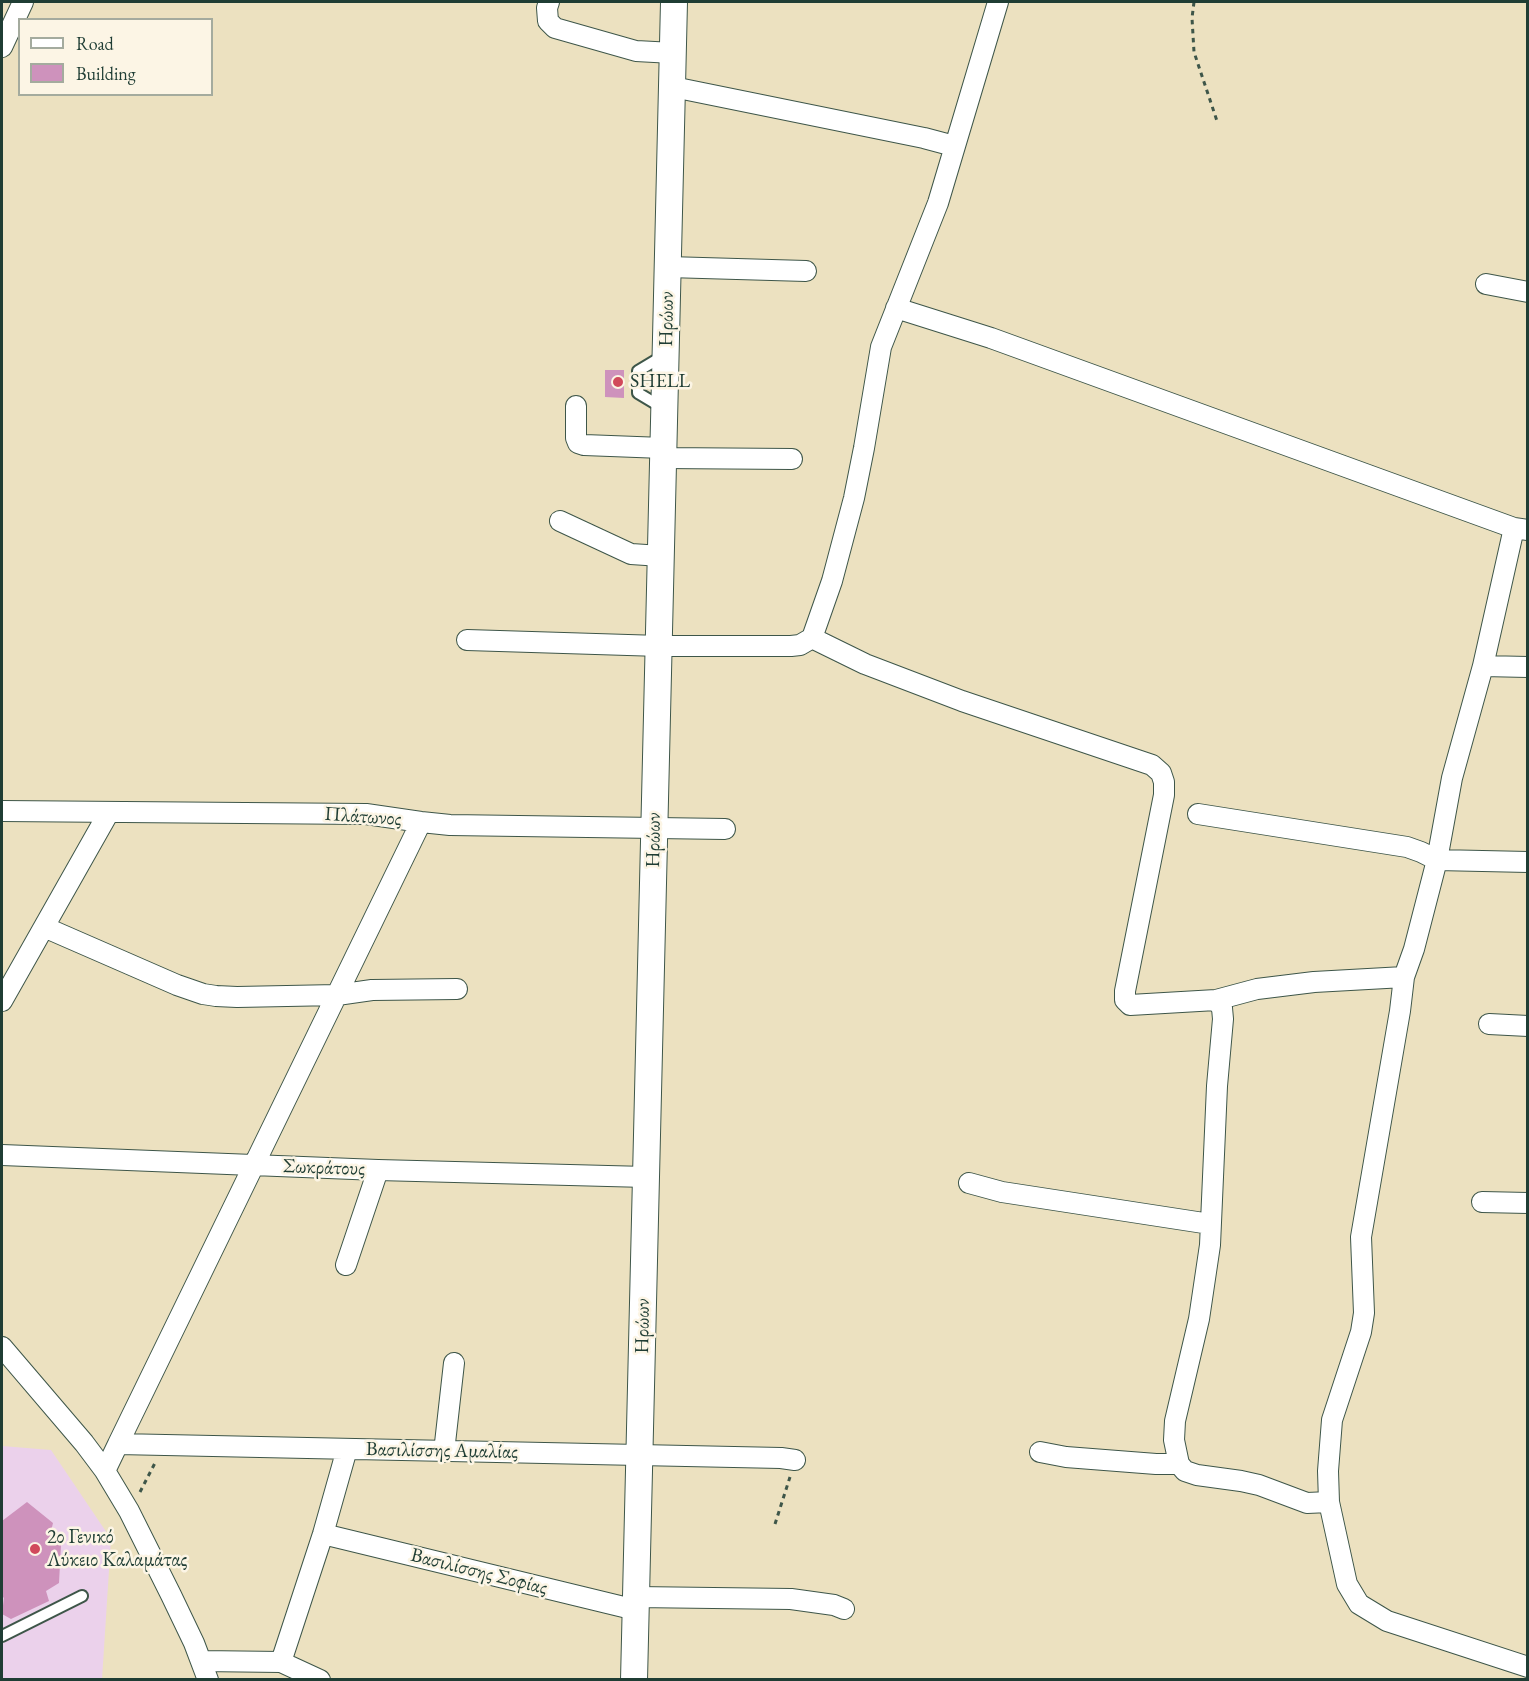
<!DOCTYPE html>
<html>
<head>
<meta charset="utf-8">
<style>
	body { margin:0 }
	#map { position:relative; width:1529px; height:1681px; overflow:hidden; background:#ece1c0; font-family:"EB Garamond",serif }
	canvas { display:block }
	.frame { position:absolute; inset:0; border:3px solid #1f3d34; pointer-events:none }
	.legend { position:absolute; left:18px; top:18px; width:195px; height:78px; box-sizing:border-box; background:#fcf5e5; border:2px solid #a4ab9e; margin:0; padding:8px 10px; list-style:none; font-size:18px; color:#1f3d34 }
	.legend li { display:flex; align-items:center; gap:12px; height:30px }
	.legend b { width:30px; border:2px solid #a4ab9e }
</style>
</head>
<body>
<div id="map">
<canvas width="1529" height="1681"></canvas>
<div class="frame"></div>
<ul class="legend">
<li><b style="height:8px;background:#fff"></b>Road</li>
<li><b style="height:16px;background:#ce92bc"></b>Building</li>
</ul>
</div>
<script>
const g = document.querySelector('canvas').getContext('2d');
g.lineJoin = 'round';
function fillPath(path, color) { g.fillStyle = color; g.fill(path, 'evenodd'); }
const shape = rows => new Path2D(rows.map(r => 'M' + r).join(''));
function stroke(path, color, width, dash) { g.strokeStyle = color; g.lineWidth = width; g.lineCap = dash ? 'butt' : 'round'; g.setLineDash(dash || []); g.stroke(path); }
function write(font, color, halo, rows, align = 'center') {
  g.font = font + ' "EB Garamond",serif'; g.lineWidth = 5; g.setLineDash([]); g.textBaseline = 'middle'; g.strokeStyle = halo; g.fillStyle = color; for (const [text, x, y, turn = 0] of rows) {
    g.save(); g.translate(x, y); g.rotate((+turn || 0) * Math.PI / 180); g.textAlign = isNaN(turn) ? turn : align; if (halo) g.strokeText(text, 0, 0); g.fillText(text, 0, 0); g.restore();
  }
}
fillPath(shape([
	[2,1446,51,1450,111,1539,102,1679,2,1679]
]), '#ebd1eb');
fillPath(shape([
	[605,370,624,370,624,398,605,397],
	[27,1502,53,1523,49,1540,61,1545,59,1583,46,1591,49,1601,11,1619,2,1614,4,1597,2,1599,2,1521]
]), '#ce92bc');
const service = shape([
	[663,408,638,393,638,371,663,356],
	[2,1636,82,1596]
]);
const minor = shape([
	[549,2,547,8,548,21,555,28,636,51,673,53],
	[2,47,23,2],
	[673,87,924,138,954,146],
	[668,267,806,271],
	[1486,284,1528,292],
	[896,308,991,338,1514,528,1528,530],
	[576,406,576,438,578,443,584,445,663,448],
	[663,458,792,459],
	[560,521,631,554,661,556],
	[1514,528,1483,666,1452,778,1437,860,1414,949,1404,977,1400,1011,1361,1237,1364,1313,1361,1332,1332,1420,1328,1471,1329,1502,1347,1584,1359,1604,1387,1621,1528,1667],
	[812,638,865,664,962,701,1152,765,1161,773,1164,782,1164,795,1125,991,1125,1000,1130,1005,1216,1000,1257,989,1314,982,1404,977],
	[467,640,660,646,791,646,800,645,812,638,832,581,854,498,864,448,881,347,938,203,998,2],
	[1483,666,1528,667],
	[2,811,366,814,421,822,450,825,725,829],
	[1198,814,1407,847,1421,852,1437,860,1528,862],
	[44,927,177,985,203,994,216,996,237,997,337,995,372,990,457,989],
	[1216,1000,1222,1008,1223,1019,1217,1086,1210,1245,1199,1319,1175,1421,1174,1440,1179,1464,1185,1471,1197,1475,1241,1481,1259,1485,1307,1503,1329,1502],
	[2,1001,109,812],
	[1489,1024,1528,1026],
	[2,1155,378,1170,646,1177],
	[969,1183,1002,1192,1210,1224],
	[1482,1202,1528,1203],
	[346,1265,378,1170],
	[2,1347,84,1443,105,1471,129,1511,171,1595,194,1643,208,1680],
	[118,1444,421,822],
	[444,1452,454,1363],
	[1040,1452,1066,1457,1156,1464,1179,1464],
	[105,1471,118,1444,781,1458,795,1460],
	[323,1534,636,1610],
	[636,1597,791,1599,834,1605,844,1609],
	[201,1661,281,1662,320,1680],
	[281,1662,323,1534,347,1449]
]);
const tertiary = shape([
	[634,1680,674,2]
]);
stroke(service, '#3e5649', 14);
stroke(minor, '#3e5649', 22);
stroke(tertiary, '#3e5649', 28);
stroke(shape([
	[1194,2,1192,18,1194,52,1218,124],
	[140,1492,155,1463],
	[775,1524,790,1477]
]), '#3e5649', 3, [4.5, 4.5]);
stroke(service, '#fff', 10);
stroke(minor, '#fff', 20);
stroke(tertiary, '#fff', 26);
for (const [x, y, r, color] of [
	[618,382,6,"#d1495b"],
	[35,1549,6,"#d1495b"]
]) { const dot = new Path2D(); dot.arc(x, y, r, 0, 2 * Math.PI); g.fillStyle = color; g.fill(dot); stroke(dot, '#fcf5e5', 2); }
write('20px', '#1f3d34', '#fcf5e5', [
	["Ηρώων",667,319,-89],
	["Πλάτωνος",363,817,4],
	["Ηρώων",654,840,-89],
	["Σωκράτους",324,1168,2],
	["Ηρώων",643,1326,-89],
	["Βασιλίσσης Αμαλίας",442,1451,1],
	["Βασιλίσσης Σοφίας",479,1572,14]
]);
write('20px', '#1f3d34', '#fcf5e5', [
	["SHELL",630,382],
	["2ο Γενικό",47,1538],
	["Λύκειο Καλαμάτας",47,1561]
], 'left');
</script>
</body>
</html>
